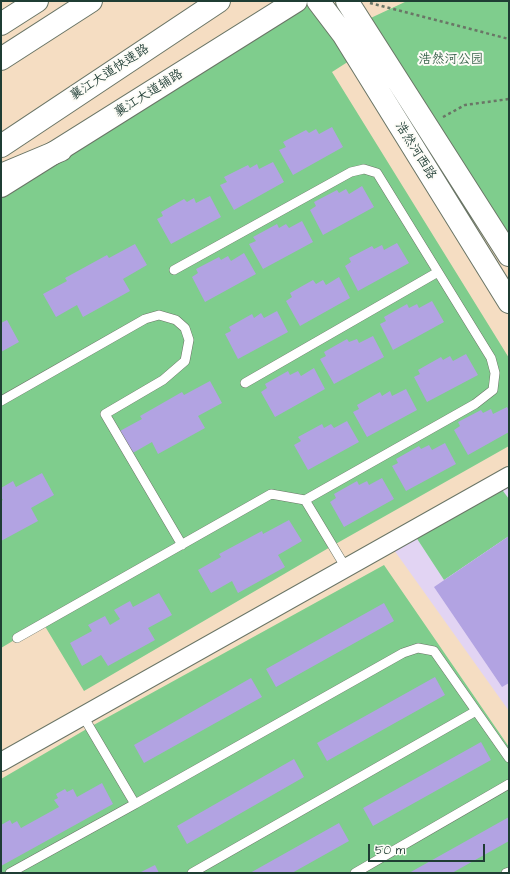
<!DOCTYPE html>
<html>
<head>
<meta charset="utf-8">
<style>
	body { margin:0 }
	#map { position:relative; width:510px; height:874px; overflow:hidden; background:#f5ddc2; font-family:"Architects Daughter",sans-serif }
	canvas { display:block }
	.frame { position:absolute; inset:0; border:2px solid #1f3d34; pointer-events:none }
	.scale { position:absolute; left:368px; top:844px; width:117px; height:18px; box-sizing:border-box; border:2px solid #1f3d34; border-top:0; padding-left:5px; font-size:12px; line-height:14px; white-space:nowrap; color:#1f3d34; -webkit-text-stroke:3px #fdfcf7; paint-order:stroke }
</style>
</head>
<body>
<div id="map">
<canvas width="510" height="874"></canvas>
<div class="frame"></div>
<div class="scale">50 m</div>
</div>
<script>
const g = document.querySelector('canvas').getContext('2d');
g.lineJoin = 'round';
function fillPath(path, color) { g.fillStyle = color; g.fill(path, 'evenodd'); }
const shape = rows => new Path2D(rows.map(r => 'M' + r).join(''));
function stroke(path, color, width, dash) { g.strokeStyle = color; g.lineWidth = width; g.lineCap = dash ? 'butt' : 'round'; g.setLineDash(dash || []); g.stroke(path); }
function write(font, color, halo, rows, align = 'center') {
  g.font = font + ' "Architects Daughter","LXGW WenKai TC",sans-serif'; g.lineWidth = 4; g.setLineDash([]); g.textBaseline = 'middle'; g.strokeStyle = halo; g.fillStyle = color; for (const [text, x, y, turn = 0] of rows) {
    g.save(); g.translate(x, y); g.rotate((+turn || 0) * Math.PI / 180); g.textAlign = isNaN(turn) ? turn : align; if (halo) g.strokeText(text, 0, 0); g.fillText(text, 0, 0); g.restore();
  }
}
fillPath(shape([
	[509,476,509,711,389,543]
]), '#e2d4f3');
fillPath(shape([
	[296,1,318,1,357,56,332,72,509,358,509,446,332,546,84,691,43,623,1,648,1,186],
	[407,1,509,1,509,255,360,23],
	[497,483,509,499,509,536,444,580,412,531],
	[384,565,509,747,509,873,1,873,1,779,90,727]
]), '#7fcd8d');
fillPath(shape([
	[332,127,343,147,293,175,279,150,286,147,283,142,306,130,309,133,316,129,319,134],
	[273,162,284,182,234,210,220,185,227,182,224,177,248,165,250,168,257,164,259,169],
	[362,186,374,207,323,235,310,210,316,206,314,202,337,190,339,193,346,189,349,194],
	[210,196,221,217,171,244,157,219,163,216,161,212,184,199,187,202,194,198,196,203],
	[302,221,313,242,263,269,249,244,256,241,253,237,277,224,279,228,286,224,289,228],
	[397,243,409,263,358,291,345,266,351,262,349,258,372,246,374,249,382,245,384,250],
	[135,244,147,265,123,279,130,291,83,317,77,305,56,317,43,294,67,281,65,278,107,255,109,258],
	[244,253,256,274,205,302,192,277,198,273,196,269,219,257,221,260,228,256,231,261],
	[339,277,350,298,300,326,286,301,292,297,290,293,313,280,316,284,323,280,326,285],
	[432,301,444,322,393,350,380,324,386,321,384,317,407,304,409,308,417,304,419,308],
	[277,311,288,332,238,359,225,334,231,331,229,327,252,314,254,318,261,313,264,318],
	[7,320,19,342,1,352,1,323],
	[373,336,384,357,334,384,320,359,326,356,324,352,347,339,349,342,357,339,359,343],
	[466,354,478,375,427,402,414,377,420,374,418,370,441,357,443,360,450,356,453,361],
	[314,368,325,389,275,417,261,392,267,388,265,384,288,371,290,375,298,371,301,376],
	[210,381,222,403,198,416,205,428,158,454,152,442,131,454,118,432,142,419,140,416,182,392,184,395],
	[406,389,417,410,367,437,353,412,359,409,357,405,380,392,382,396,390,391,392,396],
	[507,407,509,411,509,432,468,455,454,430,460,426,458,422,481,410,483,413,491,409,493,414],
	[347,421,359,442,308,470,294,445,301,441,298,437,322,424,324,428,331,424,334,428],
	[445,443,456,464,406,491,392,466,398,463,396,459,419,446,421,449,429,445,432,450],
	[42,473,54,495,31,508,38,521,1,541,1,501,3,500,1,497,1,488,13,481,16,487],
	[382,478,394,499,344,527,330,502,336,498,334,494,357,481,359,485,367,481,369,485],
	[289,520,302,541,278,555,285,567,238,593,232,581,211,593,198,570,221,557,219,554,262,531,263,534],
	[509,536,509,683,502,687,434,587],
	[159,593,172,615,148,628,155,640,108,666,101,655,82,666,70,643,92,631,88,625,105,616,110,625,120,619,114,610,130,601,133,607],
	[384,603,394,621,276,687,266,669],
	[435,677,445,695,327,761,317,743],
	[251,678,262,697,144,763,134,745],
	[481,742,491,760,373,826,363,808],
	[294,759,304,777,187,844,177,826],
	[102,783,113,804,1,866,1,830,2,829,1,825,10,820,12,824,17,821,21,828,59,807,54,800,58,798,56,794,65,789,67,792,73,789,77,797],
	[509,817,509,841,452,873,409,873],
	[339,823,349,841,292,873,250,873],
	[155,865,159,873,139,873]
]), '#b2a3e2');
const lane = shape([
	[174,270,351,172,364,169,377,173,491,358,495,373,493,390,475,404,305,500,346,568],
	[245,383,438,272],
	[1,401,145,319,159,315,176,320,185,328,189,340,185,361,163,380,105,414,182,545],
	[17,638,271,494,305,500],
	[83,716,135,804,403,653,418,648,434,651,509,758],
	[10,873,135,804],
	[192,873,476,711],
	[355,873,509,784],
	[506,873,509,872]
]);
const street = shape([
	[1,762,509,476]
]);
const secondary = shape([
	[318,1,343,34,509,302],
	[347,1,509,255]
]);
const primary = shape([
	[1,24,37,1],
	[1,186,296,1]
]);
const highway = shape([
	[1,59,91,1],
	[1,146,219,1],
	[1,175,61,150]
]);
stroke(lane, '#6a7566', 10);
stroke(street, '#6a7566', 20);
stroke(secondary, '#6a7566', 24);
stroke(primary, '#6a7566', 24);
stroke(highway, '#6a7566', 24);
stroke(shape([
	[370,3,509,39],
	[443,117,465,105,509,99]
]), '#6a7566', 2.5, [3, 3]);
stroke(lane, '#fff', 9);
stroke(street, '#fff', 18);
stroke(secondary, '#fff', 22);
stroke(primary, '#fff', 22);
stroke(highway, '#fff', 22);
write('13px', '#37614a', '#fdfcf7', [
	["浩然河公园",451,60]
]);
write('13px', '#1f3d34', '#fdfcf7', [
	["襄江大道快速路",110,73,-33],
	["襄江大道辅路",149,94,-32],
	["浩然河西路",415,151,58]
]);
</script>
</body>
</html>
